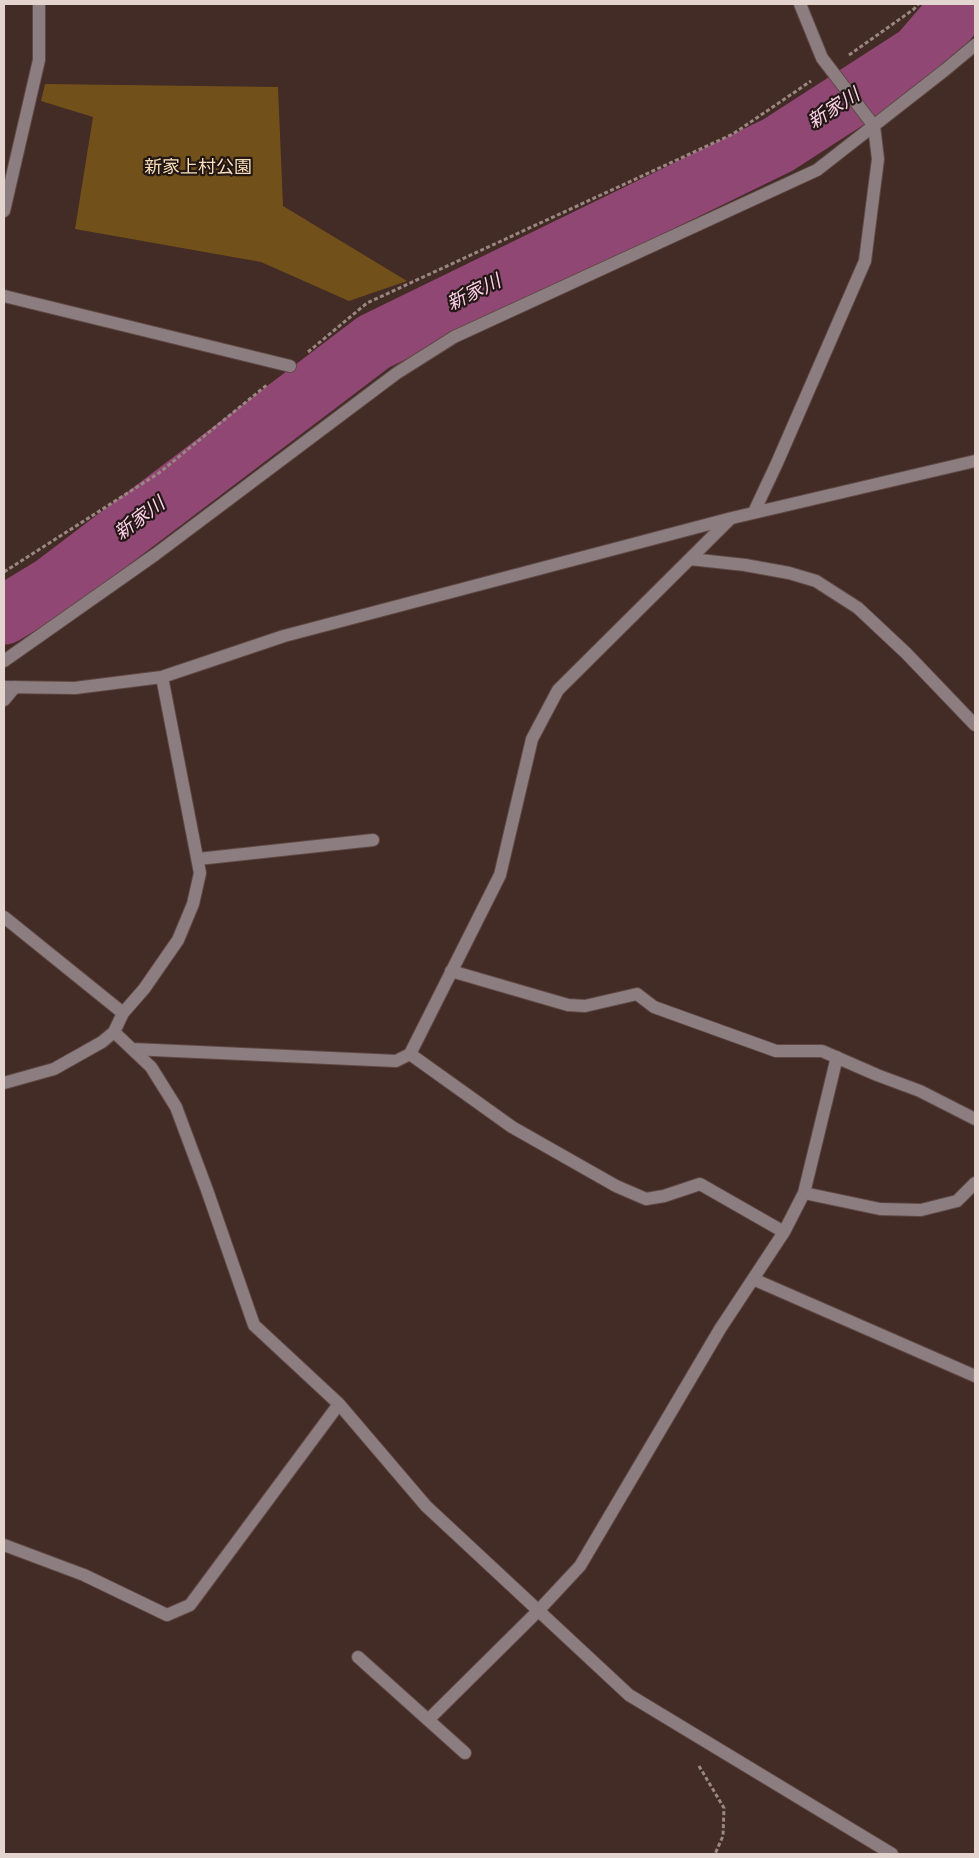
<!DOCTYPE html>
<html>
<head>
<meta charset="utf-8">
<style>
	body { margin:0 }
	#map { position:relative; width:979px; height:1858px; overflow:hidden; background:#432b26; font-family:"PT Sans Narrow",sans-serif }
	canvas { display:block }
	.frame { position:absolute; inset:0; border:5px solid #e4d4d0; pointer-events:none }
</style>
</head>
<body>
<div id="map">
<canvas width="979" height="1858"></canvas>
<div class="frame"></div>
</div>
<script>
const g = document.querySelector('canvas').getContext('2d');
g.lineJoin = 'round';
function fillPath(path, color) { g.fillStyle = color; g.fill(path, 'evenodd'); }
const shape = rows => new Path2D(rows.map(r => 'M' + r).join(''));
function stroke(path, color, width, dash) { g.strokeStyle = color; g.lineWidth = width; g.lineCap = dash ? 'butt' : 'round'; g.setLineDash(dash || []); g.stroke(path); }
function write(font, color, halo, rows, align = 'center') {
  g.font = font + ' "PT Sans Narrow","Noto Sans JP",sans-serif'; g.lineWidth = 4.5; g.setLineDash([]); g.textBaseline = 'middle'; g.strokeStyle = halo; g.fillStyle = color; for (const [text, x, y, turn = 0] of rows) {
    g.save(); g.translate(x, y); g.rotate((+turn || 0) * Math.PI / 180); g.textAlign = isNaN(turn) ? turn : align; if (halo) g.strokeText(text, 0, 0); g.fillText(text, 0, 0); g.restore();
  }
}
fillPath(shape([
	[45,84,278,87,283,206,407,281,349,301,261,262,75,229,93,117,41,101]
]), '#715119');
stroke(shape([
	[4,615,52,586,374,342,778,145,919,54,962,4]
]), '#904773', 59);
const minor = shape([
	[4,211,39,60,39,4],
	[4,296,290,366],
	[754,512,777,463,865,261,878,159,874,126,822,58,800,4],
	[690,559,745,565,789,573,816,581,858,608,906,653,975,725],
	[4,661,156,554,397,373,454,337,817,170,945,70,975,45],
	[4,687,75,688,162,677,284,636,732,518,975,461],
	[4,700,15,687],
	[198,859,373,840],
	[4,917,123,1013],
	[451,971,568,1005,585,1006,637,994,654,1007,776,1051,822,1051,877,1075,920,1091,975,1119],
	[114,1032,151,1067,176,1107,207,1190,254,1325,339,1404,426,1506,629,1695,892,1854],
	[132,1049,396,1061,410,1054,500,875,532,739,558,690,730,519],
	[410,1054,512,1127,616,1186,646,1199,664,1196,700,1184,784,1232],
	[4,1083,54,1069,102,1042,114,1032,123,1013,144,989,178,940,193,904,200,873,162,677],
	[804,1193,880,1209,921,1210,957,1201,975,1183],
	[753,1279,975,1376],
	[4,1545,84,1575,167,1615,190,1605,339,1404],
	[358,1657,465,1753],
	[428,1720,538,1611,580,1566,720,1329,784,1232,804,1193,837,1057]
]);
stroke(minor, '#604945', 14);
stroke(shape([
	[849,55,914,9,918,4],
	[308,352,367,303,733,134,811,81],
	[4,572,159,473,268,384],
	[699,1766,724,1808,723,1836,715,1854]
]), '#9a8782', 3, [4, 2.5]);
stroke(minor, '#8c7e80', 12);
write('18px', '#f8dfb9', '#221714', [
	["新家上村公園",198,168]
]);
write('italic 19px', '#fcd0e7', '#221714', [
	["新家川",834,109,-33],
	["新家川",474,293,-26],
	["新家川",140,519,-37]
]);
</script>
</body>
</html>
